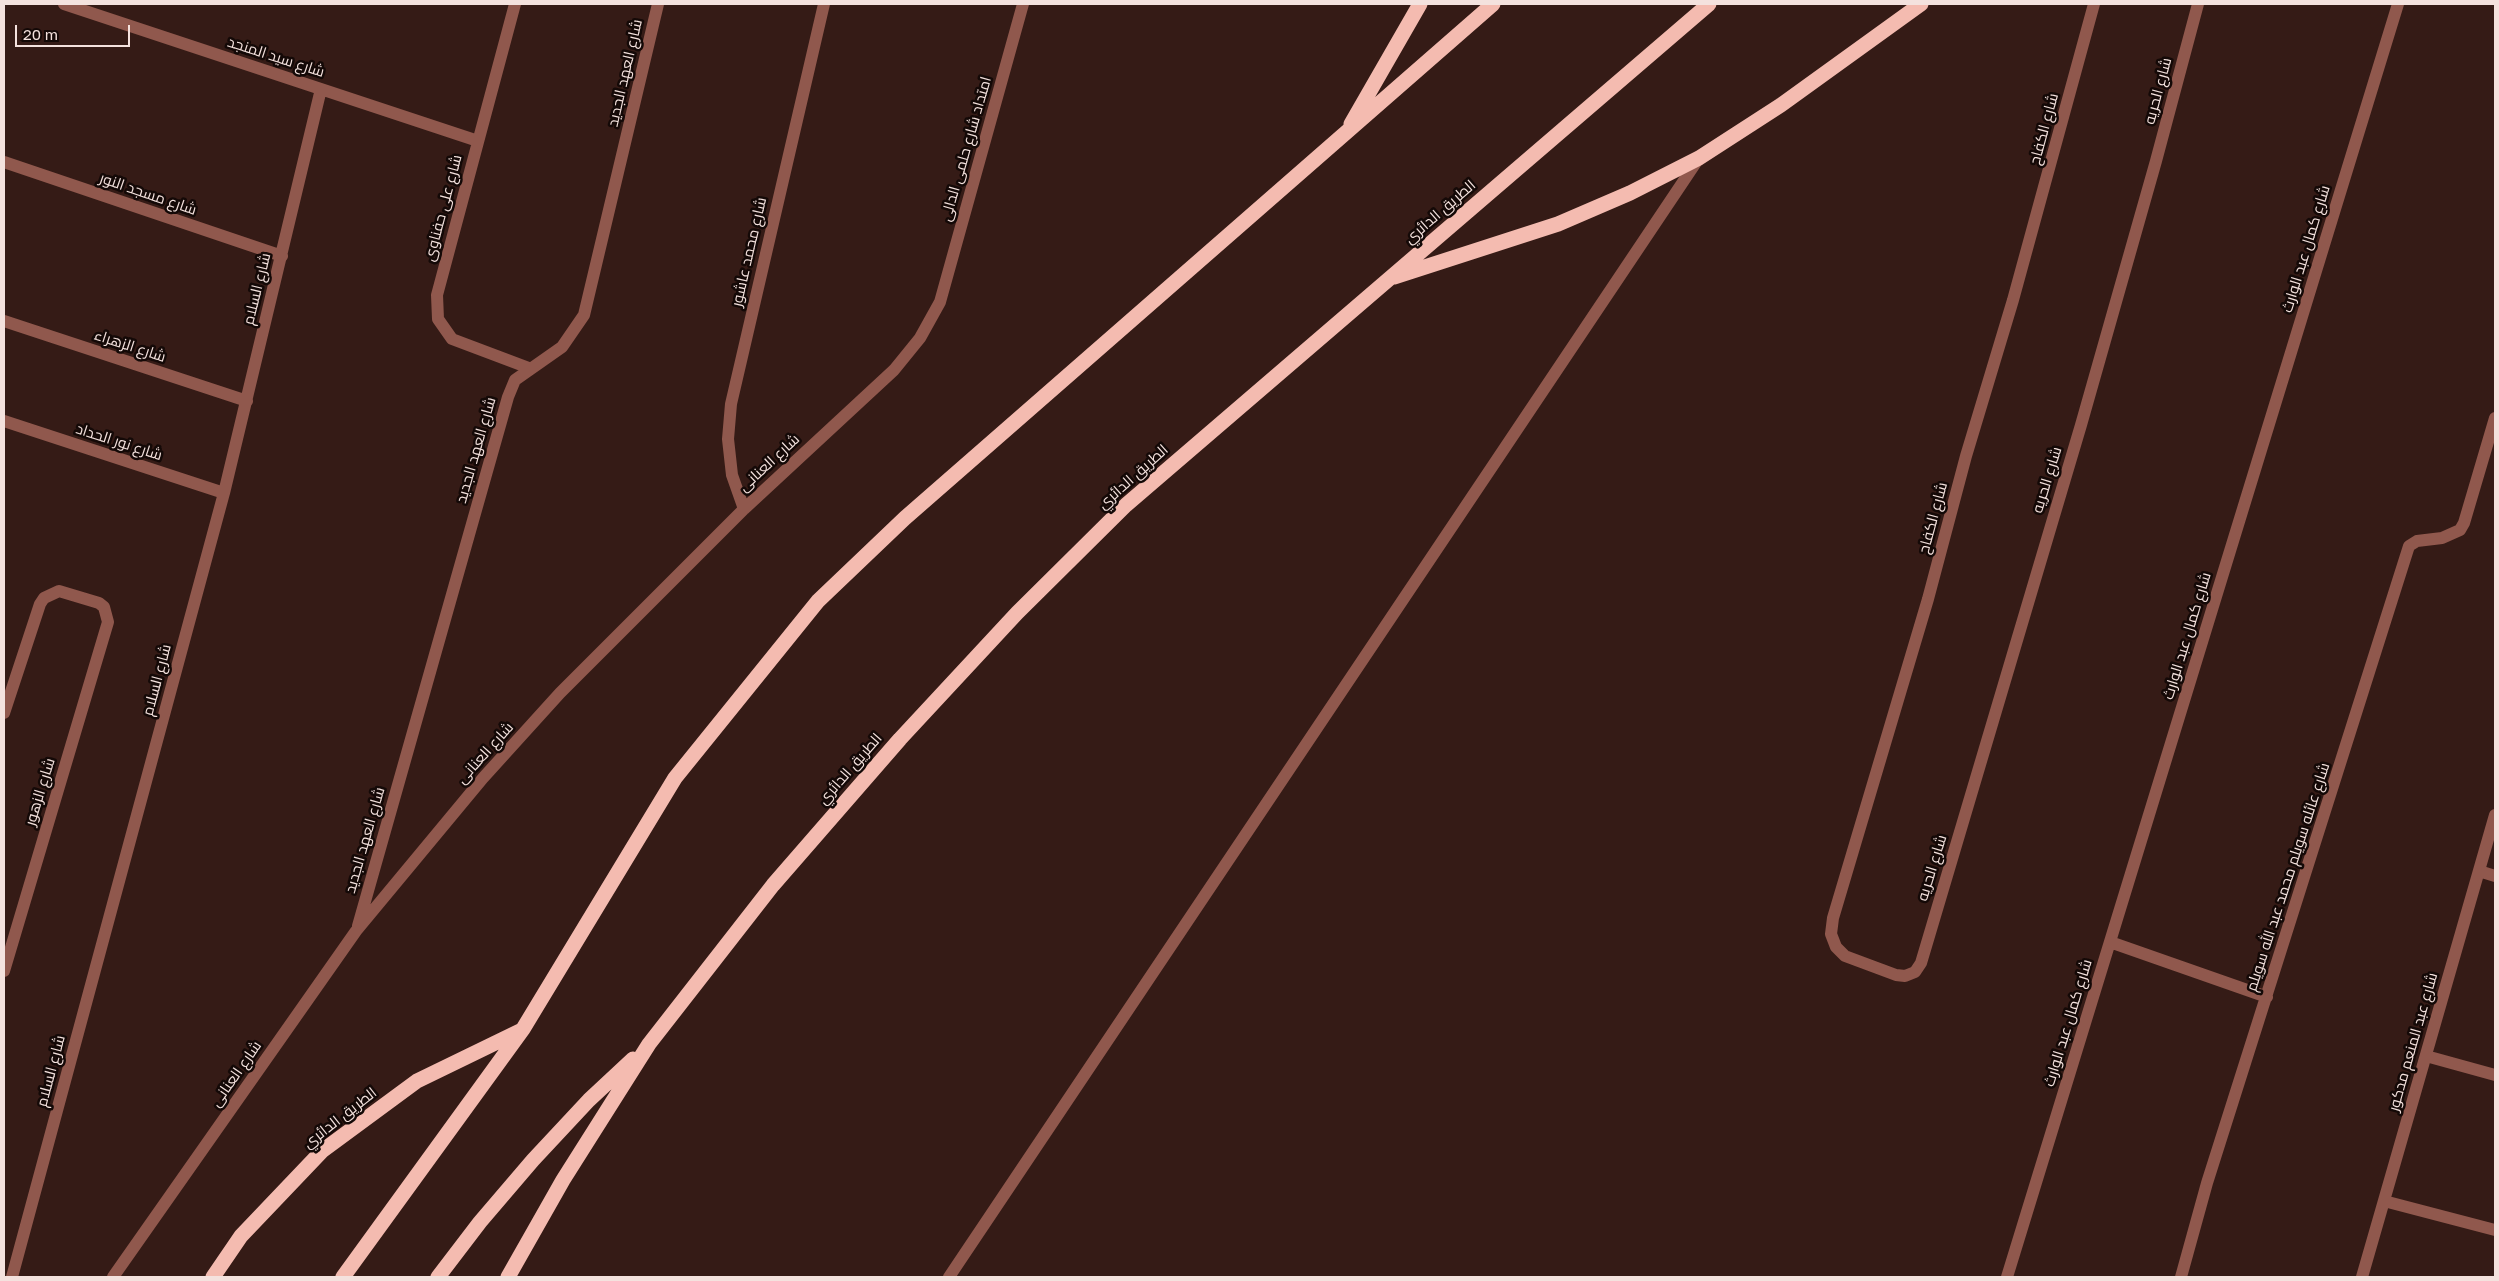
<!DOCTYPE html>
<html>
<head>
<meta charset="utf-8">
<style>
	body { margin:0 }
	#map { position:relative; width:2499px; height:1281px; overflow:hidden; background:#351b16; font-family:"Golos Text",sans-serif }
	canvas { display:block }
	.frame { position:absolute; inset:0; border:5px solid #f4e2de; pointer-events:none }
	.scale { position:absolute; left:15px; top:25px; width:115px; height:22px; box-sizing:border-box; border:2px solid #f4e2de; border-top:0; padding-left:6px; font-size:15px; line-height:18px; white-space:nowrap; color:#f4e2de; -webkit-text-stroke:4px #140907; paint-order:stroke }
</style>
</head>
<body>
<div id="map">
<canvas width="2499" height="1281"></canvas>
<div class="frame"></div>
<div class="scale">20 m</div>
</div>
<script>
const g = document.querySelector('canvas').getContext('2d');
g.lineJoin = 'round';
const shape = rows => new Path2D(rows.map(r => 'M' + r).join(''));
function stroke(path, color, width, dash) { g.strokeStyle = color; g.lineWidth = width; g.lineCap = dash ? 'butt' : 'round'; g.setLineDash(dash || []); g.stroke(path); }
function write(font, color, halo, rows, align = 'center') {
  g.font = font + ' "Golos Text",Cairo,sans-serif'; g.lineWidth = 5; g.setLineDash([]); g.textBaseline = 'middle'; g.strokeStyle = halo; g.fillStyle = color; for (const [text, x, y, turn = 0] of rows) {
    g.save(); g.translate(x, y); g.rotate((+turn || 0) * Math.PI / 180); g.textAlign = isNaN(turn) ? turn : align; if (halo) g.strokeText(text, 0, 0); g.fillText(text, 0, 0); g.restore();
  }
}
stroke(shape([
	[949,1277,1699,158]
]), '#90584d', 12);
stroke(shape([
	[64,4,478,141],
	[515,4,437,295,438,319,452,339,529,368],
	[2094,4,2013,300,1966,456,1928,599,1833,918,1831,934,1836,947,1845,956,1896,975,1905,976,1915,972,1921,963,2081,425,2156,161,2198,4],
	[4,162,282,256],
	[4,321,247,401],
	[4,421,224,493],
	[744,509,732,475,728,439,731,404,824,4],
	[4,713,40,604,44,598,59,591,99,603,104,607,108,622,4,971],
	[2479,871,2495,876],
	[358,926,508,397,515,380,562,347,584,315,658,4],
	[2110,942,2267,997],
	[2426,1056,2495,1075],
	[2384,1201,2495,1230],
	[12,1277,224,493,321,89],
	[113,1277,356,931,483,778,560,693,744,509,894,370,920,338,940,302,1023,4],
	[2007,1277,2398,4],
	[2181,1277,2207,1183,2409,546,2417,541,2442,538,2460,530,2464,523,2495,418],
	[2362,1277,2495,815]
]), '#90584d', 12);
stroke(shape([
	[1351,124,1420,4],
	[1394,277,1558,224,1630,193,1699,158,1781,105,1921,4],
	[213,1277,241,1236,322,1151,417,1081,522,1030],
	[343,1277,523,1029,675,778,818,601,905,518,1493,4],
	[438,1277,480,1222,533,1160,589,1100,633,1059],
	[508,1277,563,1180,649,1044,773,885,900,739,1017,613,1126,505,1709,4]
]), '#f4bbb0', 15);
write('15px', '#f4e2de', '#140907', [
	["شارع سيد المنجد",276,57,18],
	["شارع العهد الجديد",625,73,-77],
	["شارع الحريه",2158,91,-75],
	["شارع الكفاح",2044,129,-75],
	["امتداد شارع حلمى الدالى",966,149,-74],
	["شارع مسجد النور",148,194,19],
	["شارع على حفناوى",443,208,-75],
	["الطريق الدائري",1440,212,-41],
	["شارع كمال عبد الوارث",2306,249,-73],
	["شارع محمد عاشور",749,252,-77],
	["شارع السلام",257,289,-76],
	["شارع الزهراء",130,346,18],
	["شارع نور الحداد",119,442,18],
	["شارع العهد الجديد",476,450,-74],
	["شارع العنانى",769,463,-43],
	["الطريق الدائري",1133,477,-42],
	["شارع الحريه",2047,480,-73],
	["شارع الكفاح",1933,518,-75],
	["شارع كمال عبد الوارث",2187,636,-73],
	["شارع السلام",157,680,-75],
	["شارع العنانى",485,753,-48],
	["الطريق الدائري",850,769,-49],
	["شارع الزهور",40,792,-73],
	["شارع العهد الجديد",365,840,-74],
	["شارع الحريه",1932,868,-73],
	["شارع عائله سويلم محمد عبد الله سويلم",2288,877,-72],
	["شارع كمال عبد الوارث",2068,1023,-73],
	["شارع عبد المنعم مدكور",2413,1042,-74],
	["شارع السلام",51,1071,-75],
	["شارع العنانى",236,1074,-55],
	["الطريق الدائري",340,1118,-38]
]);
</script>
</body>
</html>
